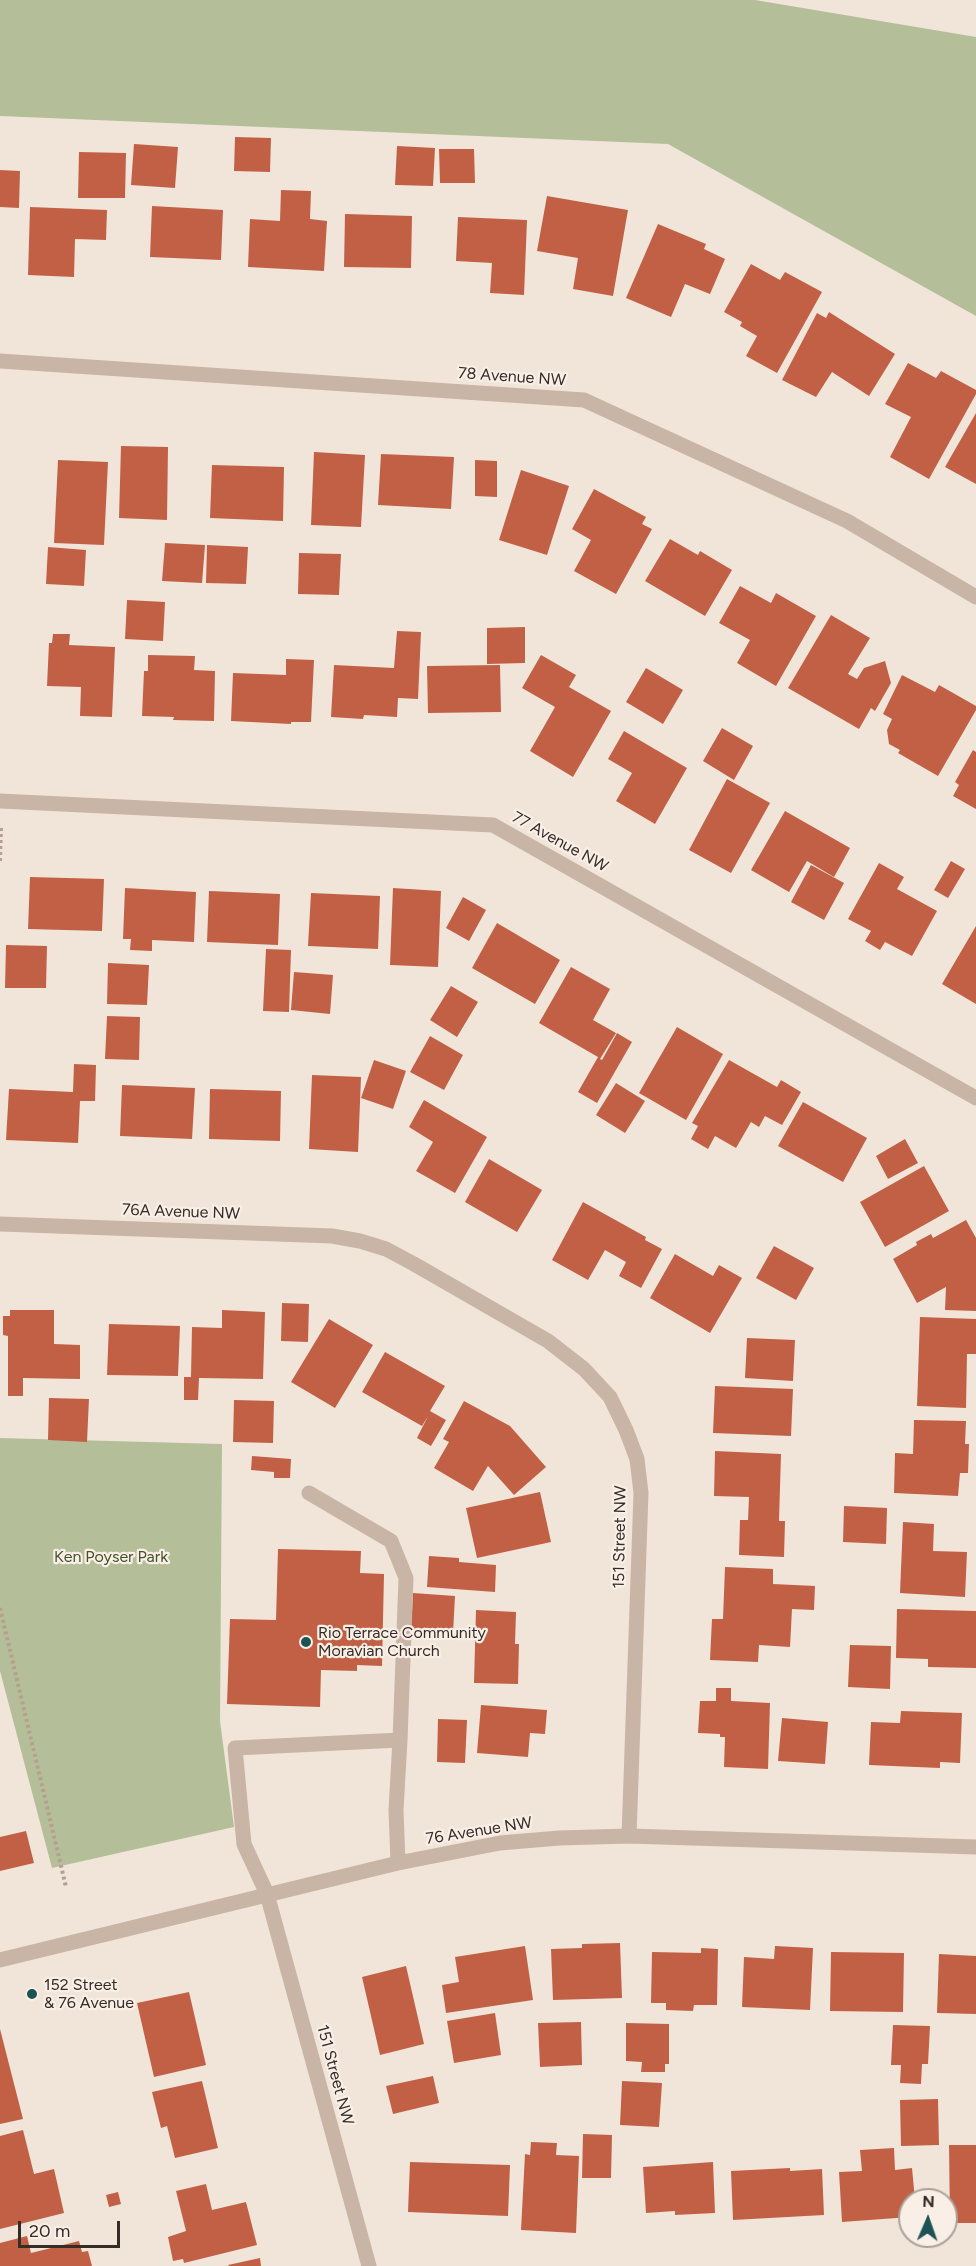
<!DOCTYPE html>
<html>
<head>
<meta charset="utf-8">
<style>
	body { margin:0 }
	#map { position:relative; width:976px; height:2266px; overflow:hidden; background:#f1e5da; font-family:Figtree,sans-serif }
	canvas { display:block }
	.north { position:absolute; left:898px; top:2188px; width:60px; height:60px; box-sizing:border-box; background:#f9efe6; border:2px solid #aba19a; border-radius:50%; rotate:2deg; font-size:16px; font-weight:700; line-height:24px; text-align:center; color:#352b27 }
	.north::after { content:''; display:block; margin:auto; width:21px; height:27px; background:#1e5355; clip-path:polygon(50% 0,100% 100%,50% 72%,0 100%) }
	.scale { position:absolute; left:18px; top:2221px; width:102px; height:27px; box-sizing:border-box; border:3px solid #352b27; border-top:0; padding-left:8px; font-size:18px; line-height:21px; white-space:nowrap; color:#352b27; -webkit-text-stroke:4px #f9efe6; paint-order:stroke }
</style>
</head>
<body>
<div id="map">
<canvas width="976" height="2266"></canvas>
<div class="north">N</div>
<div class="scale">20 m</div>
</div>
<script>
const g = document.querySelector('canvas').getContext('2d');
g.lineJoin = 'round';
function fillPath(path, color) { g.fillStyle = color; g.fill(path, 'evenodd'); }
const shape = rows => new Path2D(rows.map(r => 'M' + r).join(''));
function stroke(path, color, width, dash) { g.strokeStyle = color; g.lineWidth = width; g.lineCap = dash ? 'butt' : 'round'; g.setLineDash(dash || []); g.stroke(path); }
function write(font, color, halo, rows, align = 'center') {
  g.font = font + ' Figtree,sans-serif'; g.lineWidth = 4.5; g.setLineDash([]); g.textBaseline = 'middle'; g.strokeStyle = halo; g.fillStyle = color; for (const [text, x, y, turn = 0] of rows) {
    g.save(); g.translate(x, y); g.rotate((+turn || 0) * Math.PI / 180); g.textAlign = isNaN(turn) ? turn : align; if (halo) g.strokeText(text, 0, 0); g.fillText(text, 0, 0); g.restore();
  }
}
fillPath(shape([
	[0,0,755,0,976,37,976,316,668,144,0,116],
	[0,1438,222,1444,220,1721,234,1827,52,1868,0,1671]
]), '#b4bf9a');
fillPath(shape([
	[235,137,271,138,270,172,234,171],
	[134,144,178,147,175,188,131,185],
	[397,146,435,148,433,186,395,185],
	[439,149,474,149,475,183,440,183],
	[79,152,126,153,125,198,78,198],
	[0,170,20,171,19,208,0,207],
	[281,190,311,191,310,219,327,221,324,271,248,267,250,219,280,221],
	[547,196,628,210,613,296,573,289,578,258,537,251],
	[152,206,223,210,221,260,150,257],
	[30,207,107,210,106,240,75,239,74,277,28,275],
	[345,214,412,216,411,268,344,267],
	[458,217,527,220,524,295,490,293,492,263,456,261],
	[658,224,706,244,704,249,725,259,710,294,685,284,671,317,626,298],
	[751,264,780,280,785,272,822,292,777,373,746,356,757,336,740,326,742,322,724,312],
	[829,312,895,354,869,396,832,372,816,397,782,380,817,313,826,318],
	[908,363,936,378,941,371,976,390,976,394,929,479,890,457,911,417,885,404],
	[976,413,976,484,945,467],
	[121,446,168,447,167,520,119,518],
	[314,452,365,455,361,527,311,525],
	[381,454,454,457,451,509,378,505],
	[58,460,108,462,104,545,54,543],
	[475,460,497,461,497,497,475,496],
	[212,465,284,467,283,521,210,518],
	[521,470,569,486,547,555,499,540],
	[594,489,646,517,642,524,652,529,616,594,574,571,591,540,572,529],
	[670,539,698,555,700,551,732,570,705,616,645,581],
	[165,543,205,545,202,583,162,581],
	[207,545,248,547,246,584,206,583],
	[48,547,86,550,84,586,46,584],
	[299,553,341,554,339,595,298,594],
	[740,586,771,603,776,593,816,616,776,686,737,663,750,640,719,623],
	[127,600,165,602,163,641,125,639],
	[831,615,870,638,848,674,857,679,864,668,885,661,891,683,875,711,871,708,859,729,788,688],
	[525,627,525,663,487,664,487,628],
	[397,631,421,632,418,699,398,698,397,717,364,715,363,719,331,717,334,665,394,668],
	[53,634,70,634,69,645,115,647,112,717,80,716,81,687,47,686,49,643,52,643],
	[148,655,195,656,194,670,215,671,214,721,173,720,174,717,142,716,144,671,148,671],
	[541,655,576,675,569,687,611,711,573,777,530,751,555,707,522,688],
	[286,659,314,660,311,722,291,722,291,724,231,721,233,673,286,675],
	[500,665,501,712,428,713,427,666],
	[646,668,683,690,663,724,626,702],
	[902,675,935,692,939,685,976,706,976,710,938,776,898,753,900,750,889,744,887,730,892,719,883,714],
	[722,728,753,746,734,780,703,761],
	[624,731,687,768,655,824,616,801,632,773,608,759],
	[973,750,976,752,976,809,953,796,959,785,955,782],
	[727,779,770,803,731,873,689,850],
	[785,811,850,848,834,877,807,861,789,892,751,870],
	[951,861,965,869,948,898,934,890],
	[879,863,904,877,897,889,937,911,912,956,885,942,880,950,865,941,871,931,848,919],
	[811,865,844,883,824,920,791,902],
	[30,877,104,879,102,931,28,929],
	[125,888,196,892,194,942,152,940,152,951,130,950,131,939,123,939],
	[393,888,441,891,438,967,390,965],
	[209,891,280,894,278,945,207,942],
	[311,893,380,896,378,949,308,946],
	[463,897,486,910,469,941,446,928],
	[497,923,560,960,535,1004,472,968],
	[976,926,976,1004,942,984],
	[6,945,47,946,46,988,5,988],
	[266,949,291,950,289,1012,263,1011],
	[108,963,149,965,147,1005,107,1004],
	[571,967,610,989,593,1020,616,1033,600,1059,602,1060,617,1033,632,1042,597,1103,578,1092,598,1057,539,1023],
	[294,972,333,975,330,1014,291,1010],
	[451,986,478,1002,457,1037,430,1020],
	[107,1016,140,1017,139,1060,105,1059],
	[677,1027,723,1054,686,1120,639,1093],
	[430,1036,463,1055,444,1090,410,1072],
	[374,1060,406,1071,393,1109,361,1098],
	[729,1060,777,1087,781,1080,801,1092,782,1125,765,1116,759,1127,751,1122,736,1148,715,1136,708,1149,691,1139,698,1126,692,1123],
	[74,1064,96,1065,95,1101,80,1101,78,1143,6,1140,9,1089,73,1092],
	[312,1075,361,1077,358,1152,309,1149],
	[616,1083,645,1101,625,1133,596,1115],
	[122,1085,195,1088,192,1139,120,1136],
	[210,1089,281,1091,280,1141,209,1139],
	[424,1100,487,1137,455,1193,416,1171,433,1142,409,1127],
	[803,1102,867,1138,843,1182,778,1146],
	[905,1139,918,1163,888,1179,876,1156],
	[489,1159,542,1190,517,1232,465,1202],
	[924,1166,949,1211,885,1247,860,1202],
	[583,1202,646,1237,645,1240,662,1249,641,1288,619,1276,626,1262,605,1250,588,1280,552,1260],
	[966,1220,976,1238,976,1311,945,1310,946,1287,917,1303,893,1259,917,1245,916,1242,931,1234,933,1238],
	[774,1246,814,1268,796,1300,756,1278],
	[675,1254,713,1276,719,1265,742,1278,710,1333,650,1298],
	[282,1303,309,1304,308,1342,281,1341],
	[10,1310,54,1310,54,1344,80,1345,80,1379,23,1378,23,1396,8,1396,8,1336,3,1335,3,1316,10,1316],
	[222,1310,265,1312,263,1379,199,1378,198,1400,184,1400,184,1377,191,1377,192,1327,222,1328],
	[920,1317,976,1319,976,1354,967,1354,966,1408,917,1406],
	[329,1319,373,1345,335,1408,291,1382],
	[109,1324,180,1326,178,1376,107,1375],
	[747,1338,795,1340,793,1381,745,1378],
	[385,1352,445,1386,430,1411,446,1420,431,1446,417,1438,428,1416,422,1426,362,1392],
	[715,1386,793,1389,791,1436,713,1433],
	[49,1398,89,1399,87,1442,48,1440],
	[234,1400,274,1401,273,1443,233,1442],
	[464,1401,510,1426,546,1467,514,1495,488,1466,473,1491,434,1468,449,1442,443,1439],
	[914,1420,966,1421,965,1444,969,1444,968,1473,960,1473,958,1496,894,1493,895,1453,913,1454],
	[715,1451,781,1454,779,1521,785,1521,784,1557,739,1555,740,1520,748,1520,749,1497,714,1496],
	[252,1456,291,1459,290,1478,274,1478,274,1472,251,1470],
	[540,1492,551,1542,477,1558,466,1508],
	[844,1506,887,1508,886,1544,843,1542],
	[903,1522,934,1524,933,1551,967,1552,965,1597,900,1593],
	[278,1549,361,1551,360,1573,384,1574,382,1666,357,1665,357,1671,321,1670,320,1707,227,1704,230,1619,276,1620],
	[429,1556,459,1558,459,1562,496,1565,495,1592,427,1587],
	[725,1567,773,1569,773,1584,815,1586,814,1610,792,1609,790,1647,759,1645,758,1662,710,1660,712,1619,723,1619],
	[413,1593,455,1596,453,1633,411,1630],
	[897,1609,976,1611,976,1668,928,1667,928,1659,896,1658],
	[476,1610,516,1612,515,1644,519,1644,518,1684,474,1683],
	[850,1645,891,1646,890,1689,848,1687],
	[716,1688,731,1688,731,1701,770,1703,768,1769,724,1767,725,1737,720,1737,720,1734,698,1733,700,1701,716,1701],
	[481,1705,547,1710,545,1734,530,1733,528,1757,477,1753],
	[901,1711,962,1713,960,1763,940,1762,940,1768,869,1765,871,1722,900,1723],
	[782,1718,828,1722,825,1764,778,1761],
	[438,1719,467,1720,465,1763,437,1762],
	[26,1831,34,1863,0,1871,0,1837],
	[620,1943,622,1998,553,2000,551,1949,582,1948,582,1944],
	[525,1946,533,2000,446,2013,442,1985,459,1982,455,1957],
	[775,1946,813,1948,810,2010,742,2007,744,1957,774,1959],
	[701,1948,718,1949,717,2005,694,2005,693,2011,666,2010,666,2003,651,2003,652,1952,701,1953],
	[831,1952,904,1953,903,2012,830,2011],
	[939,1954,976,1956,976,2014,937,2013],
	[406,1966,424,2044,380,2055,362,1977],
	[189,1992,206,2065,154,2077,137,2003],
	[495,2013,501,2055,454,2063,447,2021],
	[581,2022,582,2065,540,2067,538,2023],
	[626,2023,669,2024,669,2064,665,2064,665,2072,641,2072,642,2062,626,2061],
	[893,2025,930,2026,928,2064,922,2064,921,2084,900,2083,901,2065,891,2065],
	[0,2029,23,2119,0,2124],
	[433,2076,439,2103,393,2114,386,2086],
	[202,2081,218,2148,175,2158,167,2126,161,2128,152,2092],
	[622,2081,662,2083,659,2127,620,2125],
	[938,2099,939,2145,901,2146,900,2100],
	[23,2130,34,2174,54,2169,64,2213,0,2229,0,2136],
	[583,2134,612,2135,611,2178,582,2178],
	[531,2142,557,2143,556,2155,579,2156,576,2233,521,2230,525,2154,530,2155],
	[949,2145,976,2145,976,2223,950,2223],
	[894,2148,895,2170,912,2168,915,2200,910,2200,910,2217,842,2222,839,2172,862,2171,860,2150],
	[410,2162,510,2165,508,2216,408,2212],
	[713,2162,715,2213,675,2215,675,2211,646,2213,643,2167],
	[790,2168,790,2171,822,2169,824,2215,733,2220,731,2171],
	[206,2184,212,2210,246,2202,257,2245,184,2263,183,2259,173,2261,168,2237,186,2231,176,2191],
	[118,2192,121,2204,109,2207,106,2195],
	[27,2236,31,2253,79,2241,82,2252,88,2251,92,2266,0,2266,0,2243],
	[260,2258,261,2266,229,2266,228,2265]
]), '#c26046');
stroke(shape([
	[0,861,1,826],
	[0,1608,66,1887]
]), '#b49f91', 4, [3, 3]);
stroke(shape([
	[0,361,584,400,847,521,976,597],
	[0,801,493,825,976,1098],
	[0,1224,332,1236,360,1241,386,1249,414,1264,548,1341,584,1369,610,1397,626,1430,637,1459,641,1493,629,1836],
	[309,1493,391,1541,406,1578,400,1740],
	[0,1960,398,1863,500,1843,559,1838,629,1836,976,1847],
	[369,2266,267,1894,244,1844,235,1748,400,1740,396,1810,398,1863]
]), '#c8b5a6', 15);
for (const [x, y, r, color] of [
	[306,1642,6,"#1e5355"],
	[32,1994,6,"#1e5355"]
]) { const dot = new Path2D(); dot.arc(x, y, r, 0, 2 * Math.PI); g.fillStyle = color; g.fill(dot); stroke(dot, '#f9efe6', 2); }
write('16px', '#352b27', '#f9efe6', [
	["78 Avenue NW",512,377,4],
	["77 Avenue NW",560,842,29],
	["76A Avenue NW",181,1212,2],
	["151 Street NW",620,1537,-89],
	["76 Avenue NW",479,1831,-9],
	["151 Street NW",335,2075,75]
]);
write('16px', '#45522b', '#f9efe6', [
	["Ken Poyser Park",111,1557]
]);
write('16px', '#352b27', '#f9efe6', [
	["Rio Terrace Community",318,1633],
	["Moravian Church",318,1651],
	["152 Street",44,1985],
	["& 76 Avenue",44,2003]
], 'left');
</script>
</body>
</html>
